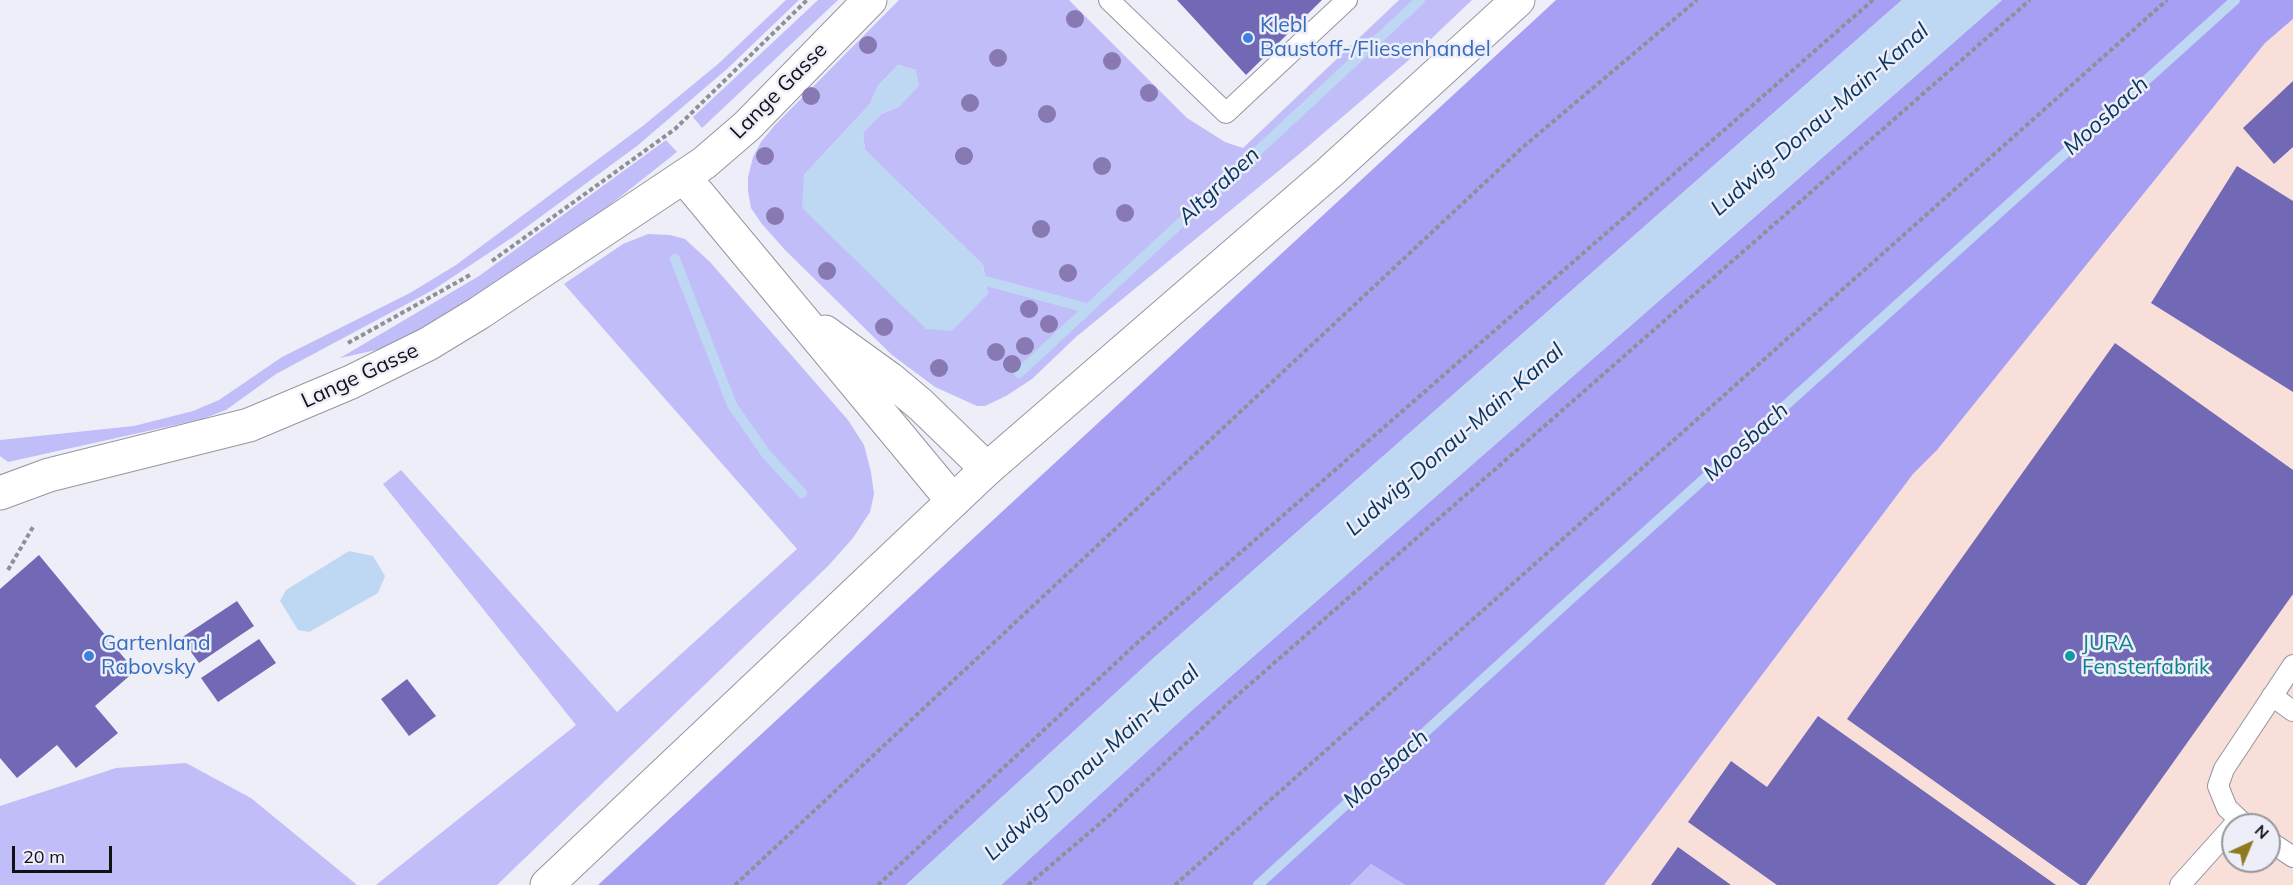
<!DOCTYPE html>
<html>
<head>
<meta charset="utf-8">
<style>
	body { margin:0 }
	#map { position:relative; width:2293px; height:885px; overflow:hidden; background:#eeeef9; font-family:Mulish,sans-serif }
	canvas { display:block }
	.north { position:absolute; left:2221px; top:813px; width:60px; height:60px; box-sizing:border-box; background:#eeeef9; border:2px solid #96969e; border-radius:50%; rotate:44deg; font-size:16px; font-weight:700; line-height:24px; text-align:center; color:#111115 }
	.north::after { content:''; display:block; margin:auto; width:21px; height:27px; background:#8e7b20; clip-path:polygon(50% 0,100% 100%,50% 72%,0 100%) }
	.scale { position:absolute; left:12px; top:846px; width:100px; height:27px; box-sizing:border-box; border:3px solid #111115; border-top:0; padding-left:8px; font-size:18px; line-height:21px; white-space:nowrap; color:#111115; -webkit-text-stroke:4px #eeeef9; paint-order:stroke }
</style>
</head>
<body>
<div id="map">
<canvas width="2293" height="885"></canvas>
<div class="north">N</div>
<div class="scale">20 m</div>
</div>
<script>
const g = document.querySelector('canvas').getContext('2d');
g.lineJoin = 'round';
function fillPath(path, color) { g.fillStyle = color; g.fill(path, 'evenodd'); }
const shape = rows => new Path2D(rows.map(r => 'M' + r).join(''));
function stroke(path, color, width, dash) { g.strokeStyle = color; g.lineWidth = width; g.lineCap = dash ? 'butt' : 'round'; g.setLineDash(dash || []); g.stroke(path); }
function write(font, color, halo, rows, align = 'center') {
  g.font = font + ' Mulish,sans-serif'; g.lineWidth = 5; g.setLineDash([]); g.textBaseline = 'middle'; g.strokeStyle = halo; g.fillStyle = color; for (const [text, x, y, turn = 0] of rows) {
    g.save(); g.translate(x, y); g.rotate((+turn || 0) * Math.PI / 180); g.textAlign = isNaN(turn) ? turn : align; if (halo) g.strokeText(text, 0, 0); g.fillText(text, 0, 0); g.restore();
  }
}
fillPath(shape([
	[2293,19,2293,885,1604,885,1913,474,2265,43],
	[2233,825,2269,825,2269,861,2233,861]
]), '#f9dfd9');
fillPath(shape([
	[786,0,799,0,727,69,637,146,513,237,433,290,276,374,226,410,202,419,8,462,0,456,0,440,134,426,193,411,219,400,282,357,410,293,456,265,644,125,718,64],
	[818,0,838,0,702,128,693,117],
	[899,0,1069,0,1187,118,1225,142,1243,148,1399,0,1472,0,1410,59,1298,155,1076,337,1032,379,1006,396,985,406,977,406,935,387,892,355,785,250,762,224,751,208,748,191,748,177,753,157,761,142,775,125],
	[898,65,916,70,899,107,881,114,863,133,865,150,983,265,988,294,804,175,870,104,878,86],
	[666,140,677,152,587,223,485,291,436,320,385,348,340,358,479,276],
	[648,234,670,235,685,239,710,262,848,420,864,445,871,472,874,494,870,512,853,538,829,565,497,885,376,885,576,725,383,484,401,470,617,712,797,549,564,284,623,244],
	[186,763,251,798,357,885,0,885,0,806,116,768],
	[1371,864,1405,885,1350,885]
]), '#c0bdf8');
fillPath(shape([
	[1556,0,1902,0,1157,655,906,885,598,885],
	[2002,0,2293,0,2293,19,2265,43,1937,450,1913,474,1604,885,1405,885,1371,864,1350,885,1001,885,1190,712]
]), '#a69ff3');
fillPath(shape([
	[1902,0,2002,0,1190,712,1001,885,906,885,1157,655],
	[898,65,916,70,919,86,899,107,881,114,863,133,865,150,983,265,988,294,952,331,926,329,802,208,804,175,870,104,878,86],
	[349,551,373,556,385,576,378,593,309,632,298,630,280,601,286,590]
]), '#bed7f3');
stroke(shape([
	[675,259,732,405,766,454,802,493],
	[986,281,1086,308],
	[1019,373,1420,0],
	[1258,885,1573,597,2235,0]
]), '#bed7f3', 10);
fillPath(shape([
	[1177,0,1322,0,1246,75],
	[2293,81,2293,147,2274,164,2243,128],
	[2237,166,2293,201,2293,392,2151,303],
	[2115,343,2293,470,2293,594,2086,885,2080,885,1847,719],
	[39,555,135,671,95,706,118,733,76,768,57,745,17,778,0,758,0,589],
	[237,601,254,626,199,663,181,638],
	[259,639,276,663,218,702,201,678],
	[407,679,436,716,409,736,381,699],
	[1818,716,2056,885,1777,885,1688,822,1731,761,1767,787],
	[1678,847,1731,885,1651,885]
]), '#7168b6');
const lane = shape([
	[1109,0,1226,113,1347,0],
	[2272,696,2293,711],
	[2245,825,2227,808,2218,786,2224,769,2293,665],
	[2269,841,2293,857],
	[2180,885,2233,826]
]);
const street = shape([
	[684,177,953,501],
	[825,332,890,379,921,405,987,469],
	[0,493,49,475,249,425,351,382,428,344,479,313,704,163,747,126,870,0]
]);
const secondary = shape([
	[547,885,987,469,1330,172,1518,0]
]);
stroke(lane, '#9796a1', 22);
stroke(street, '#9796a1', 35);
stroke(secondary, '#9796a1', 35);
stroke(shape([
	[492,261,675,129,807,0],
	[348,343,470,275],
	[8,570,33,527],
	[735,885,1523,147,1697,0],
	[878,885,1137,643,1873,0],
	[1028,885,1111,814,1232,700,2030,0],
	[1175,885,2167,0]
]), '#8f8f97', 4, [4.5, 3]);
stroke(lane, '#fff', 20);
stroke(street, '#fff', 33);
stroke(secondary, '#fff', 33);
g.fillStyle = '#8879b3';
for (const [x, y] of [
	[1075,19],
	[868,45],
	[998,58],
	[1112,61],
	[1149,93],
	[811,96],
	[970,103],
	[1047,114],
	[765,156],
	[964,156],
	[1102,166],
	[1125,213],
	[775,216],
	[1041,229],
	[827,271],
	[1068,273],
	[1029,309],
	[1049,324],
	[884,327],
	[1025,346],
	[996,352],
	[1012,364],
	[939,368]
]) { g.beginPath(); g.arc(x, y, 9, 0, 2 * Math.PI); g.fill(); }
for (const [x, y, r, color] of [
	[1248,38,6,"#3f7fe0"],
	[89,656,6,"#3f7fe0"],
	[2070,656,6,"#0f9aa8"]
]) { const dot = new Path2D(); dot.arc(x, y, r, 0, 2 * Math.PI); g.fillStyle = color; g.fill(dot); stroke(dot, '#eeeef9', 2); }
write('21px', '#366cbe', '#eeeef9', [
	["Klebl",1260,26],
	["Baustoff-/Fliesenhandel",1260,50],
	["Gartenland",101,644],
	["Rabovsky",101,668]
], 'left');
write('21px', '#111115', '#eeeef9', [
	["Lange Gasse",779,91,-45],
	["Lange Gasse",360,376,-25]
]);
write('21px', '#0d838f', '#eeeef9', [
	["JURA",2082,644],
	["Fensterfabrik",2082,668]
], 'left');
write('italic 22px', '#083661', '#eeeef9', [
	["Moosbach",2106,116,-42],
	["Ludwig-Donau-Main-Kanal",1820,120,-41],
	["Altgraben",1219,186,-43],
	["Ludwig-Donau-Main-Kanal",1455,440,-41],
	["Moosbach",1746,442,-42],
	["Ludwig-Donau-Main-Kanal",1092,763,-42],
	["Moosbach",1386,769,-42]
]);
</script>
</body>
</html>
